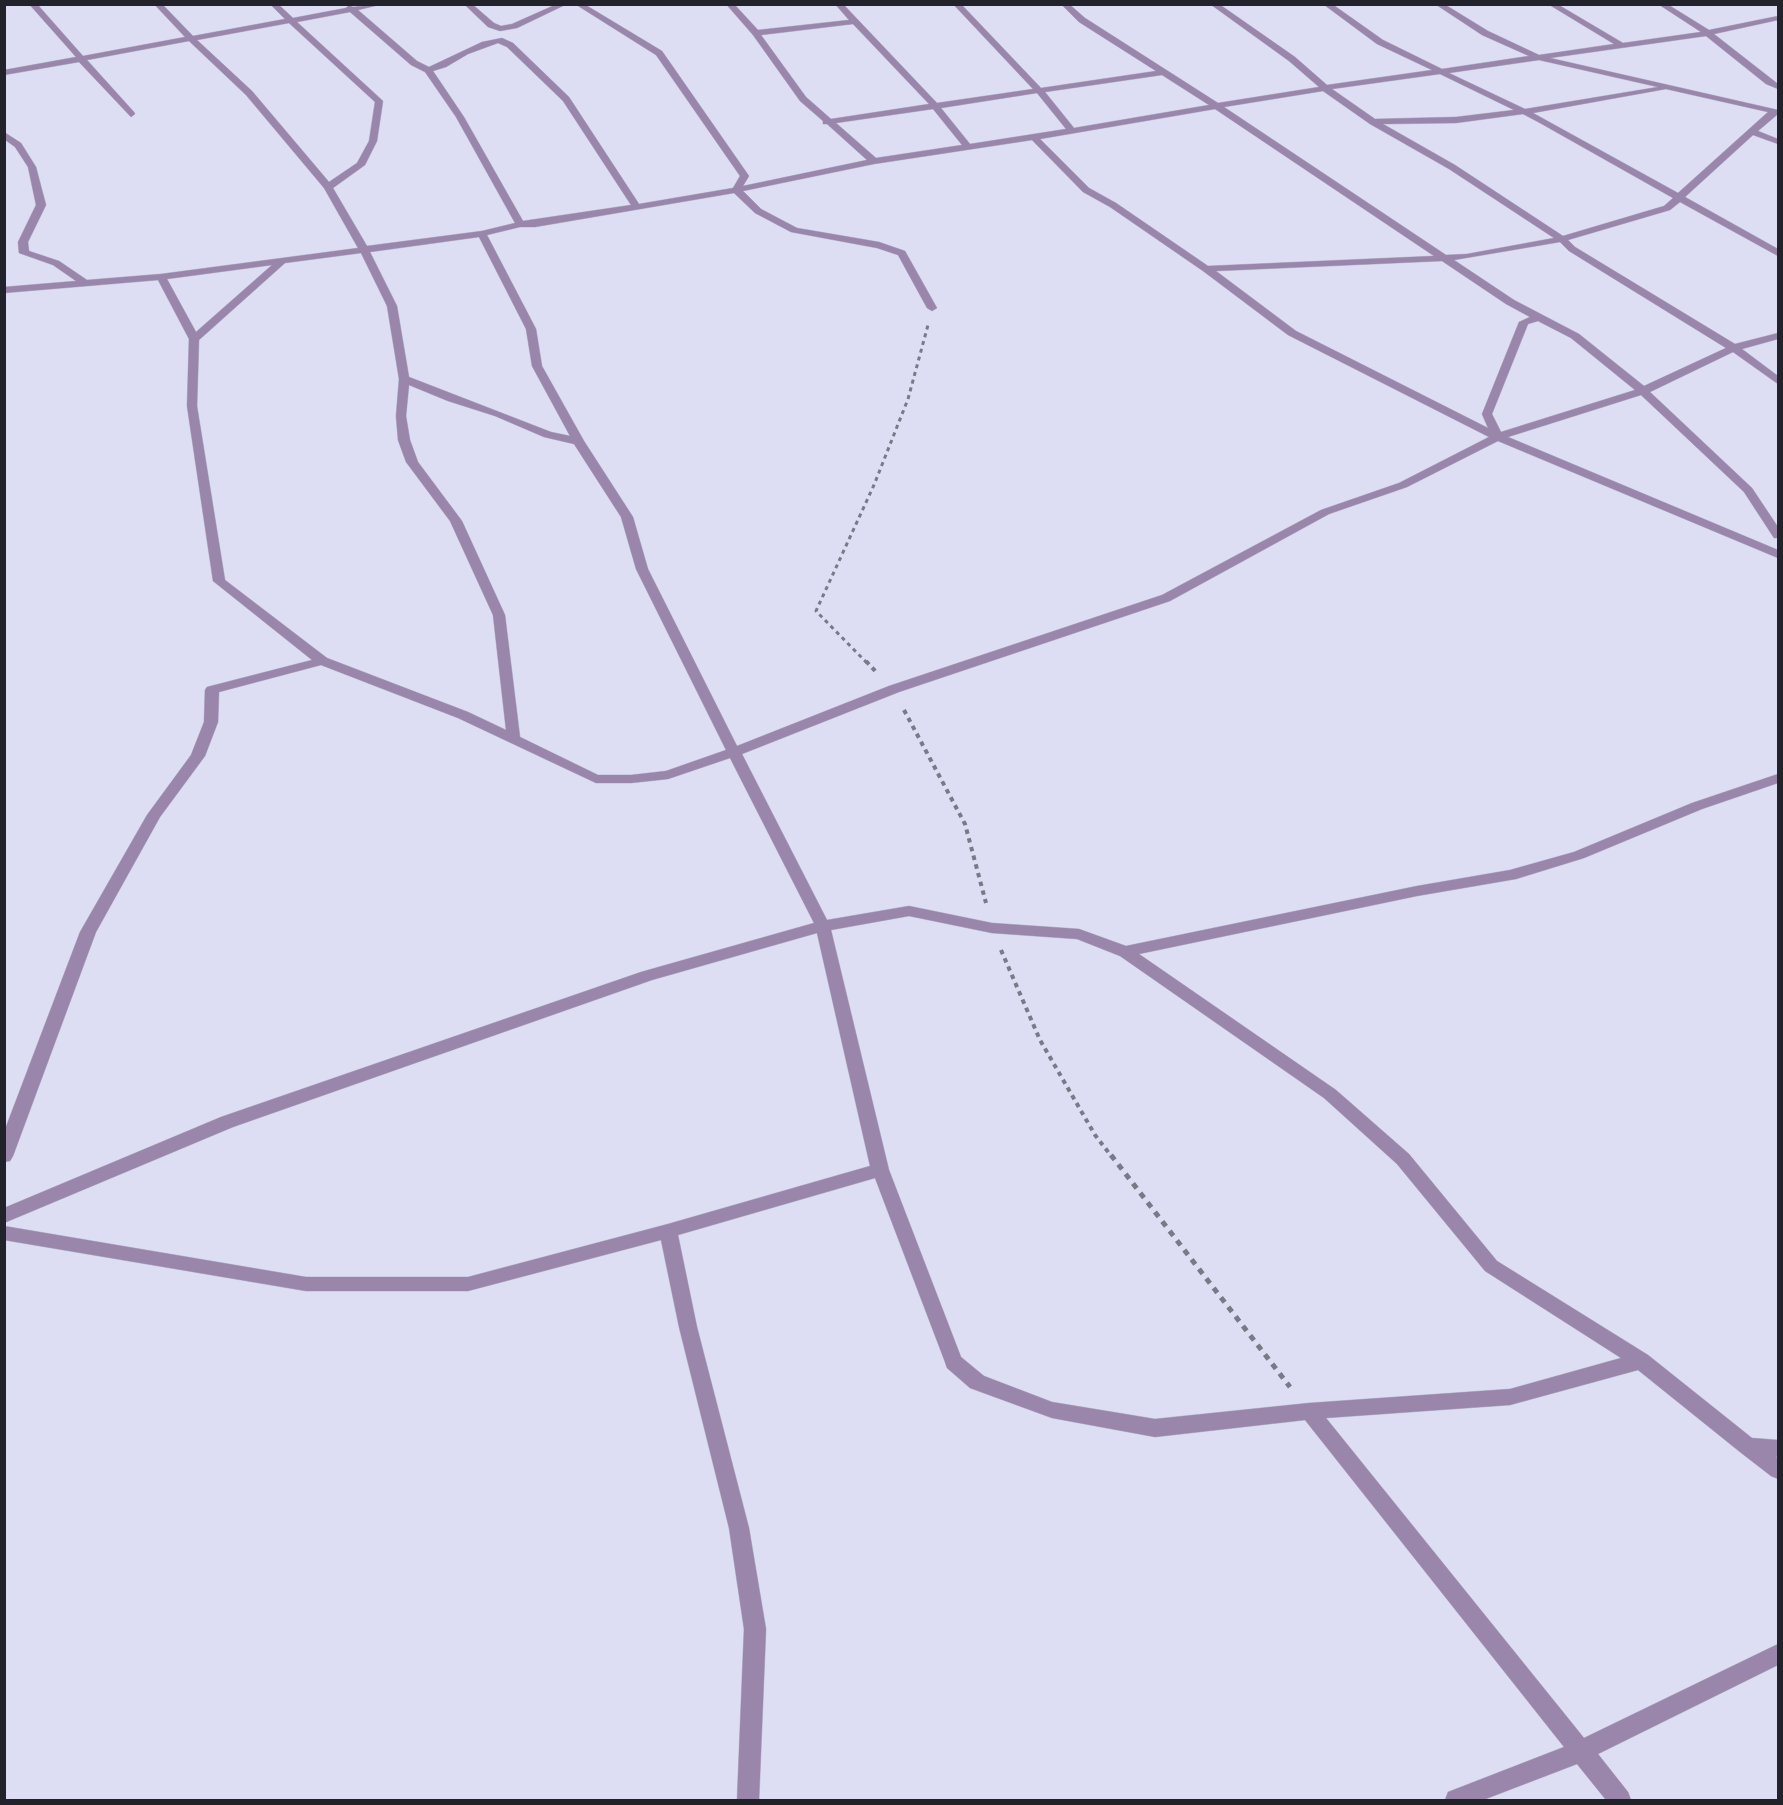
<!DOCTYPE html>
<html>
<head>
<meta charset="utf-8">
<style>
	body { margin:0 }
	#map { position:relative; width:1783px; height:1805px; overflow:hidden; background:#ddddf4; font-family:"Nunito Sans",sans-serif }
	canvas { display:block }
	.frame { position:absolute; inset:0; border:6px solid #22222b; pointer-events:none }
</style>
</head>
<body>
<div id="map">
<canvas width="1783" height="1805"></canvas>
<div class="frame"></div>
</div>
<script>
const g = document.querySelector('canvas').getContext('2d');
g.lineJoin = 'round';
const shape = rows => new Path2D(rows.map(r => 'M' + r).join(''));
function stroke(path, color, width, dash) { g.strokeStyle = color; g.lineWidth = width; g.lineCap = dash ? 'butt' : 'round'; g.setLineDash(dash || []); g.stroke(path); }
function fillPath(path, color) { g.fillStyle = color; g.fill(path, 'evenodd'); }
const minor = shape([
	[29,4,37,4,83,56,185,37,154,4,162,4,193,36,285,19,270,4,278,4,293,18,346,8,349,5,353,7,383,4,358,10,417,61,429,67,482,42,502,38,513,43,569,97,639,204,733,188,740,176,656,55,575,4,584,4,662,51,749,176,743,186,867,160,827,124,823,124,823,121,800,101,753,35,726,4,734,4,758,30,849,20,835,4,843,4,937,103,1033,89,953,4,961,4,1041,88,1156,71,1079,22,1061,4,1069,4,1085,18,1218,103,1319,87,1289,61,1210,4,1219,4,1295,57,1327,85,1432,70,1377,44,1323,4,1332,4,1383,40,1442,69,1529,56,1482,35,1435,4,1444,4,1488,31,1539,55,1614,44,1548,4,1557,4,1623,43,1701,32,1658,4,1667,4,1709,30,1778,16,1778,20,1714,34,1778,84,1778,89,1766,84,1706,36,1550,58,1778,110,1778,114,1758,131,1778,139,1778,144,1753,135,1685,197,1778,249,1778,256,1680,202,1670,210,1568,240,1575,247,1735,344,1778,333,1778,339,1742,349,1778,376,1778,384,1733,352,1650,392,1752,488,1778,527,1778,538,1774,538,1744,492,1641,395,1508,437,1778,550,1778,558,1498,441,1407,487,1329,514,1170,601,899,692,742,754,827,920,909,906,992,923,1079,929,1126,946,1417,886,1510,870,1574,852,1692,803,1778,774,1778,783,1702,809,1584,858,1516,879,1417,896,1139,954,1336,1090,1409,1154,1497,1261,1648,1355,1752,1438,1778,1440,1778,1456,1776,1457,1778,1459,1778,1479,1771,1476,1740,1452,1638,1370,1510,1405,1326,1418,1584,1738,1778,1644,1778,1665,1598,1754,1628,1792,1631,1800,1606,1800,1577,1764,1483,1800,1445,1800,1448,1792,1564,1747,1305,1420,1155,1437,1052,1418,970,1388,947,1368,945,1362,875,1178,678,1235,697,1327,749,1528,766,1629,759,1800,737,1800,744,1629,729,1528,679,1327,661,1240,468,1291,306,1291,4,1240,4,1226,306,1277,468,1277,668,1224,870,1166,817,933,652,980,233,1127,4,1223,4,1208,221,1117,641,972,814,923,730,758,668,779,631,783,596,783,458,718,321,665,219,692,218,722,205,756,160,817,96,932,13,1156,10,1161,4,1162,4,1132,80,932,147,815,191,755,204,722,205,690,207,687,312,660,213,581,187,406,189,339,158,280,4,293,4,287,76,281,53,265,19,253,18,242,36,205,28,167,15,147,4,139,4,132,21,143,36,167,46,205,28,242,29,251,59,261,87,280,161,274,358,248,324,188,246,95,189,41,87,60,134,112,135,114,131,117,79,62,4,75,4,70,76,57,29,4],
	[350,12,411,65,425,72,456,117,515,223,482,231,367,246,333,188,365,165,377,141,383,101,297,22,350,12],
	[289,23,375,102,369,141,357,163,329,182,252,91,197,40,289,23],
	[853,24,929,104,831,119,806,97,761,35,853,24],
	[498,43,507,47,563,101,631,205,523,221,464,117,433,71,446,67,468,54,498,43],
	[1539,60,1658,87,1525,109,1449,73,1539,60],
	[1440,74,1514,110,1456,117,1375,119,1332,89,1440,74],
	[1162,75,1209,105,1074,128,1045,92,1162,75],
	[1666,89,1768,112,1678,193,1533,113,1666,89],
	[1323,91,1370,124,1449,169,1554,238,1467,254,1446,255,1224,107,1323,91],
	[1037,93,1066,129,970,144,941,108,1037,93],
	[933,109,962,145,876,158,836,123,933,109],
	[1215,109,1434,256,1208,266,1116,203,1089,188,1040,139,1215,109],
	[1523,114,1540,123,1673,198,1664,206,1563,236,1455,165,1383,124,1456,123,1523,114],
	[1032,140,1083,192,1110,207,1203,271,1288,335,1489,437,1399,483,1321,510,1162,595,889,686,737,746,648,569,633,517,584,441,542,366,536,329,487,235,520,227,535,227,734,193,755,213,791,232,877,248,898,255,927,308,932,311,937,308,905,251,879,242,797,228,761,209,743,191,874,164,1032,140],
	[479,237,526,329,532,366,570,436,551,432,409,377,397,306,370,252,479,237],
	[1560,242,1569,251,1726,348,1644,386,1579,334,1514,300,1454,260,1560,242],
	[361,253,387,306,399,379,396,416,398,440,406,462,450,521,493,615,506,730,468,712,327,658,225,580,197,406,199,340,285,263,361,253],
	[1442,261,1506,304,1530,317,1519,322,1482,414,1488,428,1296,331,1216,271,1442,261],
	[272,265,196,332,167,279,272,265],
	[1538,321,1571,338,1635,390,1501,432,1492,414,1528,324,1538,321],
	[409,385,448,401,495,416,544,437,574,444,621,517,636,569,726,750,666,771,631,775,598,775,520,737,505,615,462,521,418,462,410,440,406,416,409,385],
	[909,916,992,933,1077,939,1120,956,1324,1098,1397,1164,1485,1271,1621,1358,1510,1389,1309,1403,1155,1419,1052,1402,984,1376,961,1357,889,1170,831,930,909,916],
	[464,4,472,4,494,23,501,26,512,24,557,4,567,4,517,28,500,31,488,27,464,4]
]);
stroke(minor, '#bbbbd0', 1);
stroke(shape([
	[867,663,816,611,874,485,908,399,928,325]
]), '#797988', 3, [4, 4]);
stroke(shape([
	[866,661,877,673],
	[904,710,965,824,986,903],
	[1001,950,1040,1040,1095,1135,1112,1157]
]), '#797988', 4, [4.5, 4.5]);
stroke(shape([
	[1111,1155,1290,1387]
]), '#797988', 5, [6, 6]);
fillPath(minor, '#9a86aa');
</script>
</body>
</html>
